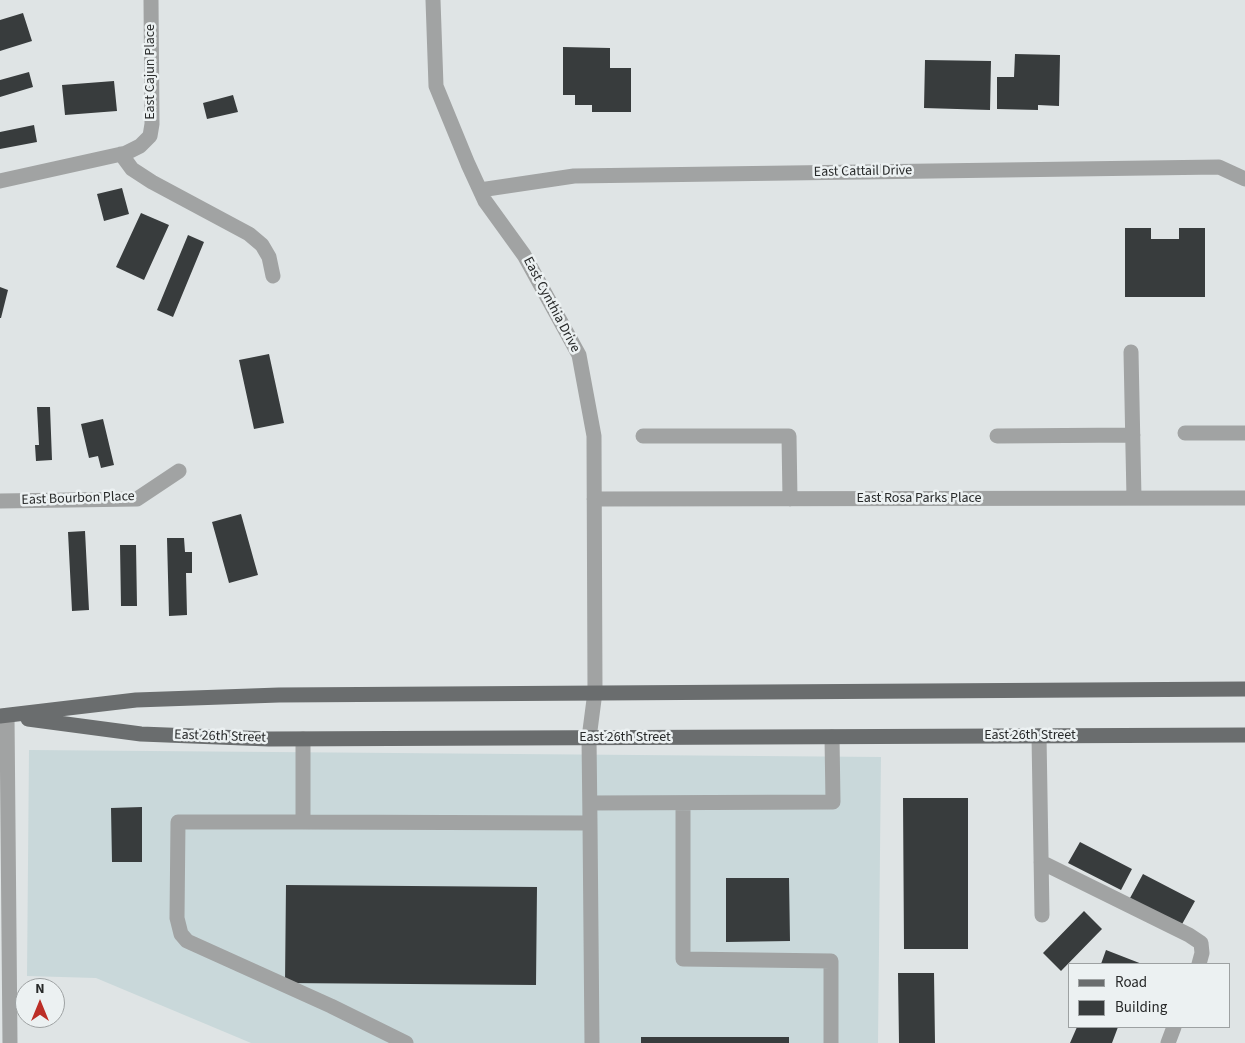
<!DOCTYPE html>
<html>
<head>
<meta charset="utf-8">
<style>
	body { margin:0 }
	#map { position:relative; width:1245px; height:1043px; overflow:hidden; background:#dfe4e5; font-family:"Source Sans 3",sans-serif }
	canvas { display:block }
	.legend { position:absolute; left:1068px; top:963px; width:162px; height:65px; box-sizing:border-box; background:#ecf1f2; border:1px solid #9da1a2; margin:0; padding:6px 9px; list-style:none; font-size:15px; color:#272929 }
	.legend li { display:flex; align-items:center; gap:10px; height:25px }
	.legend b { width:25px; border:1px solid #9da1a2 }
	.north { position:absolute; left:15px; top:978px; width:50px; height:50px; box-sizing:border-box; background:#ecf1f2; border:1px solid #9da1a2; border-radius:50%; rotate:0deg; font-size:14px; font-weight:700; line-height:20px; text-align:center; color:#272929 }
	.north::after { content:''; display:block; margin:auto; width:18px; height:22px; background:#bc2e27; clip-path:polygon(50% 0,100% 100%,50% 72%,0 100%) }
</style>
</head>
<body>
<div id="map">
<canvas width="1245" height="1043"></canvas>
<ul class="legend">
<li><b style="height:6px;background:#6a6d6e"></b>Road</li>
<li><b style="height:14px;background:#383c3d"></b>Building</li>
</ul>
<div class="north">N</div>
</div>
<script>
const g = document.querySelector('canvas').getContext('2d');
g.lineJoin = 'round';
function fillPath(path, color) { g.fillStyle = color; g.fill(path, 'evenodd'); }
const shape = rows => new Path2D(rows.map(r => 'M' + r).join(''));
function stroke(path, color, width, dash) { g.strokeStyle = color; g.lineWidth = width; g.lineCap = dash ? 'butt' : 'round'; g.setLineDash(dash || []); g.stroke(path); }
function write(font, color, halo, rows, align = 'center') {
  g.font = font + ' "Source Sans 3",sans-serif'; g.lineWidth = 5; g.setLineDash([]); g.textBaseline = 'middle'; g.strokeStyle = halo; g.fillStyle = color; for (const [text, x, y, turn = 0] of rows) {
    g.save(); g.translate(x, y); g.rotate((+turn || 0) * Math.PI / 180); g.textAlign = isNaN(turn) ? turn : align; if (halo) g.strokeText(text, 0, 0); g.fillText(text, 0, 0); g.restore();
  }
}
fillPath(shape([
	[29,750,881,757,878,1043,251,1043,96,978,27,976]
]), '#c9d8da');
fillPath(shape([
	[23,13,32,41,0,51,0,20],
	[563,47,610,48,610,68,631,68,631,112,592,112,592,105,575,105,575,95,563,95],
	[1015,54,1060,55,1059,106,1038,105,1038,110,997,109,997,77,1014,77],
	[925,60,991,61,990,110,924,108],
	[29,72,33,87,0,97,0,80],
	[114,81,117,111,65,115,62,85],
	[233,95,238,112,207,119,203,103],
	[34,125,37,142,0,149,0,132],
	[122,188,129,214,104,221,97,194],
	[141,213,169,225,144,280,116,267],
	[1125,228,1151,228,1151,239,1179,239,1179,228,1205,228,1205,297,1125,297],
	[188,235,204,242,173,317,157,310],
	[0,287,8,290,1,318,0,318],
	[269,354,284,423,254,429,239,360],
	[37,407,50,407,52,460,36,461,35,445,39,445],
	[103,419,114,465,101,468,98,456,89,458,81,424],
	[241,514,258,575,229,583,212,522],
	[85,531,89,610,72,611,68,532],
	[167,538,184,538,185,552,192,552,192,573,186,573,187,615,169,616],
	[120,545,136,545,137,606,121,606],
	[903,798,968,798,968,949,904,949],
	[142,807,142,862,112,862,111,808],
	[1080,842,1132,869,1121,890,1068,863],
	[1143,874,1195,901,1181,926,1130,898],
	[726,878,789,878,790,941,726,942],
	[286,885,537,887,536,985,285,983],
	[1084,911,1102,929,1061,971,1043,953],
	[1106,950,1142,964,1101,964],
	[898,973,934,973,935,1043,899,1043],
	[1077,1027,1118,1027,1112,1043,1070,1043],
	[641,1037,789,1037,789,1043,641,1043]
]), '#383c3d');
stroke(shape([
	[121,154,132,169,152,182,249,234,262,245,269,257,273,276],
	[0,181,126,153,140,146,150,136,152,124,151,0],
	[480,190,574,176,1219,167,1245,179],
	[1131,352,1134,498],
	[1185,433,1245,433],
	[643,436,789,436,790,499],
	[997,436,1133,435],
	[594,499,1245,498],
	[0,501,137,499,179,471],
	[7,716,10,1043],
	[1039,736,1042,915],
	[303,739,303,822,590,823,589,738,595,692,594,436,579,355,524,255,485,201,468,164,436,86,433,0],
	[590,803,833,802,832,737],
	[683,803,683,959,831,961,831,1043],
	[303,822,178,822,177,918,181,934,187,941,331,1006,406,1043],
	[590,823,592,1043],
	[1041,862,1189,935,1201,943,1202,953,1199,964],
	[1168,1043,1174,1027]
]), '#a1a3a3', 15);
stroke(shape([
	[0,716,136,700,279,695,1245,689],
	[28,719,141,734,269,739,1245,735]
]), '#6a6d6e', 15);
write('14px', '#272929', '#ecf1f2', [
	["East Cajun Place",151,72,-90],
	["East Cattail Drive",863,172,-1],
	["East Cynthia Drive",551,305,62],
	["East Bourbon Place",78,499,-2],
	["East Rosa Parks Place",919,499],
	["East 26th Street",1030,736],
	["East 26th Street",220,737,2],
	["East 26th Street",625,738]
]);
</script>
</body>
</html>
